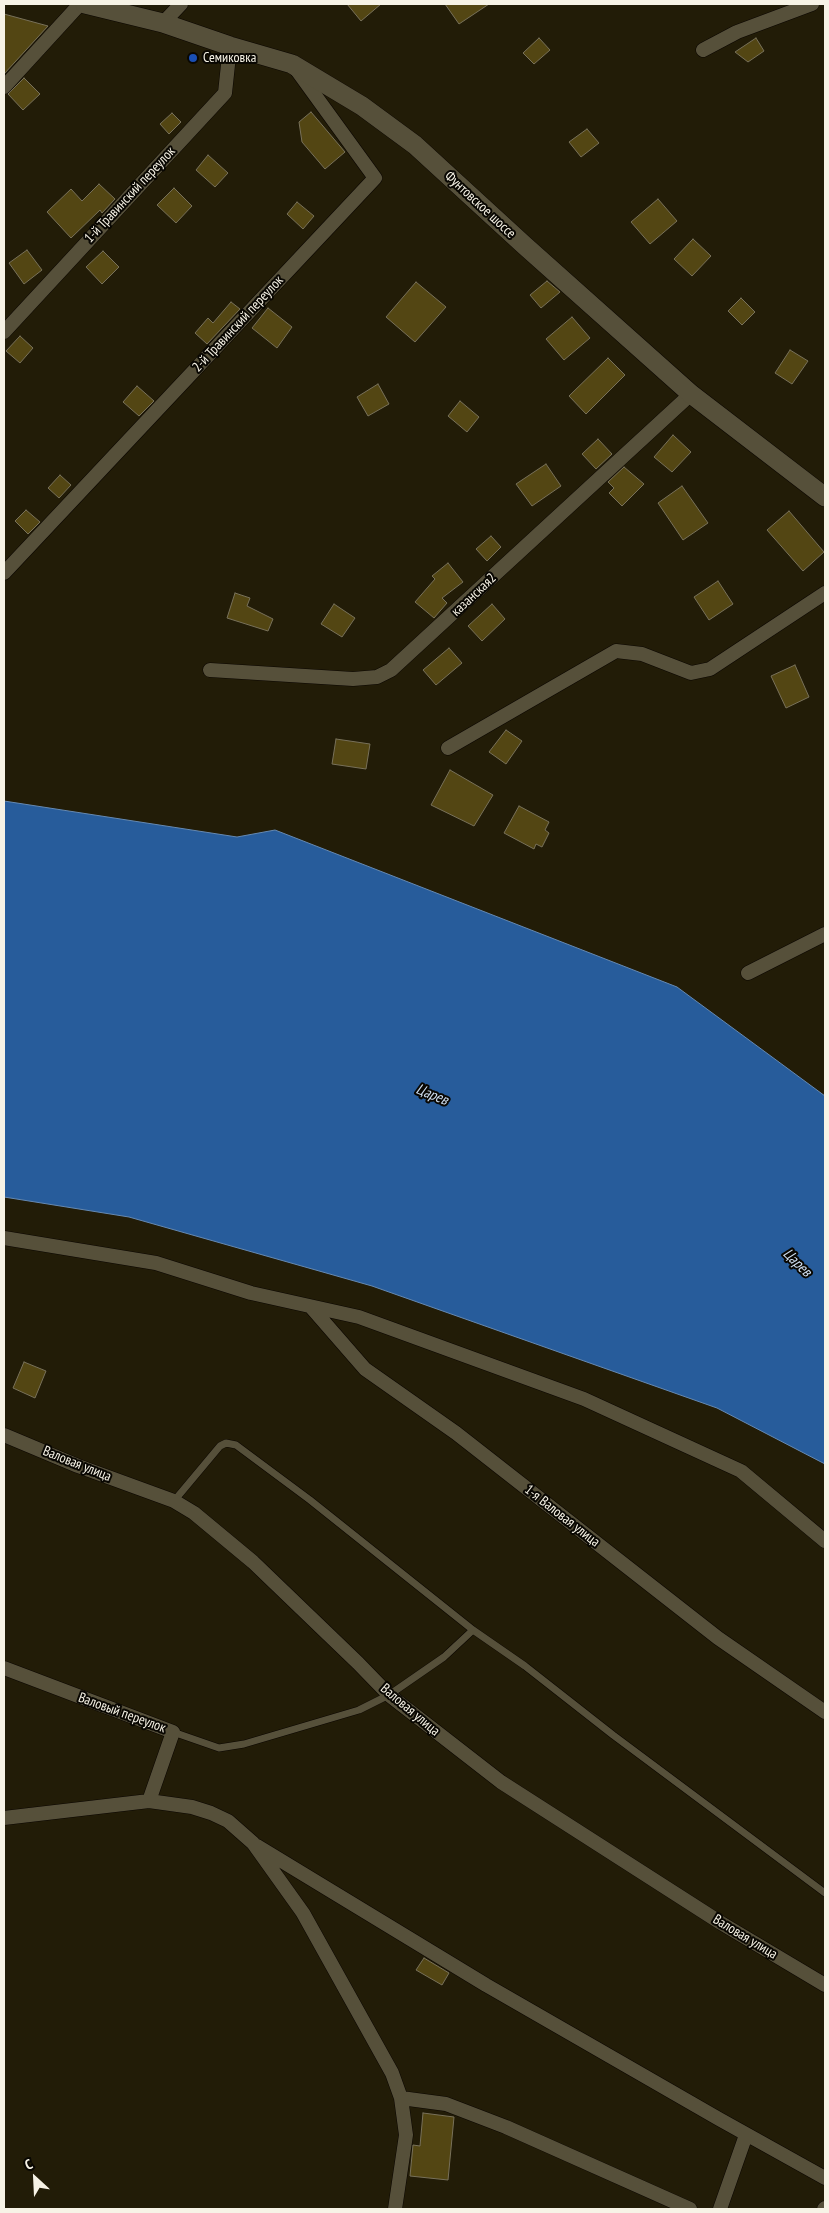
<!DOCTYPE html>
<html>
<head>
<meta charset="utf-8">
<style>
	body { margin:0 }
	#map { position:relative; width:829px; height:2213px; overflow:hidden; background:#221c07; font-family:"PT Sans Narrow",sans-serif }
	canvas { display:block }
	.frame { position:absolute; inset:0; border:5px solid #f7f3e6; pointer-events:none }
	.north { position:absolute; left:10px; top:2153px; width:50px; height:50px; -webkit-text-stroke:4px #090702; paint-order:stroke; rotate:335deg; font-size:14px; font-weight:700; line-height:20px; text-align:center; color:#f7f3e6 }
	.north::after { content:''; display:block; margin:auto; width:18px; height:22px; background:#f7f3e6; clip-path:polygon(50% 0,100% 100%,50% 72%,0 100%) }
</style>
</head>
<body>
<div id="map">
<canvas width="829" height="2213"></canvas>
<div class="frame"></div>
<div class="north">С</div>
</div>
<script>
const g = document.querySelector('canvas').getContext('2d');
g.lineJoin = 'round';
function fillPath(path, color) { g.fillStyle = color; g.fill(path, 'evenodd'); }
const shape = rows => new Path2D(rows.map(r => 'M' + r).join(''));
function stroke(path, color, width, dash) { g.strokeStyle = color; g.lineWidth = width; g.lineCap = dash ? 'butt' : 'round'; g.setLineDash(dash || []); g.stroke(path); }
function write(font, color, halo, rows, align = 'center') {
  g.font = font + ' "PT Sans Narrow",sans-serif'; g.lineWidth = 4; g.setLineDash([]); g.textBaseline = 'middle'; g.strokeStyle = halo; g.fillStyle = color; for (const [text, x, y, turn = 0] of rows) {
    g.save(); g.translate(x, y); g.rotate((+turn || 0) * Math.PI / 180); g.textAlign = isNaN(turn) ? turn : align; if (halo) g.strokeText(text, 0, 0); g.fillText(text, 0, 0); g.restore();
  }
}
const water = shape([
	[4,801,237,837,275,830,677,987,825,1096,825,1464,717,1408,372,1286,129,1217,4,1197,4,801]
]);
fillPath(water, '#275c9b');
stroke(water, '#6589b2', 1);
const building = shape([
	[347,4,381,4,361,21,347,4],
	[445,4,489,4,459,24,445,4],
	[4,14,48,26,4,74,4,14],
	[539,38,550,50,534,64,523,53,539,38],
	[756,38,764,51,748,62,735,52,756,38],
	[24,78,40,94,23,110,8,94,24,78],
	[311,112,345,152,325,169,302,142,299,122,311,112],
	[172,113,181,122,169,134,160,124,172,113],
	[587,129,599,143,581,157,569,142,587,129],
	[208,155,228,173,215,187,196,170,208,155],
	[99,184,115,199,102,213,100,210,71,238,47,212,71,189,82,201,99,184],
	[174,188,192,206,176,223,157,205,174,188],
	[658,199,677,221,650,244,631,222,658,199],
	[297,202,314,216,303,229,287,214,297,202],
	[693,239,711,256,692,276,674,259,693,239],
	[27,250,42,270,24,284,9,263,27,250],
	[103,251,119,267,102,284,86,267,103,251],
	[547,281,560,292,541,308,530,295,547,281],
	[416,282,446,307,415,342,386,317,416,282],
	[741,298,755,312,742,325,728,311,741,298],
	[231,302,240,309,207,344,195,333,208,318,213,323,231,302],
	[268,308,292,327,277,348,252,328,268,308],
	[572,317,590,338,564,360,546,339,572,317],
	[20,336,33,348,20,363,6,351,20,336],
	[790,350,808,361,792,384,775,373,790,350],
	[608,358,625,375,586,414,569,396,608,358],
	[378,384,389,404,368,416,357,397,378,384],
	[137,386,154,401,139,416,123,402,137,386],
	[460,401,479,417,467,432,448,416,460,401],
	[673,435,691,452,672,472,654,457,673,435],
	[598,439,612,454,596,469,582,454,598,439],
	[546,464,561,486,532,506,516,484,546,464],
	[624,467,644,484,622,506,609,493,614,488,608,482,624,467],
	[60,475,71,485,59,498,48,488,60,475],
	[682,486,708,523,683,540,658,503,682,486],
	[26,510,40,522,28,534,15,521,26,510],
	[789,511,824,552,803,571,767,530,789,511],
	[491,536,501,547,487,561,476,549,491,536],
	[448,563,463,582,442,598,447,603,434,618,415,602,435,579,432,576,448,563],
	[718,581,733,604,709,620,694,597,718,581],
	[235,593,250,598,247,606,273,619,268,631,227,618,235,593],
	[334,604,355,618,342,637,321,624,334,604],
	[492,604,505,619,482,641,468,626,492,604],
	[449,648,462,663,436,685,423,670,449,648],
	[795,665,809,697,786,708,771,676,795,665],
	[506,730,522,741,506,764,489,752,506,730],
	[336,739,370,744,366,769,332,764,336,739],
	[450,770,493,795,474,826,431,805,450,770],
	[519,806,549,822,545,830,549,833,542,847,536,844,534,849,504,833,519,806],
	[24,1362,46,1371,35,1398,13,1388,24,1362],
	[424,1958,449,1973,442,1985,416,1970,424,1958],
	[423,2113,454,2117,448,2180,410,2176,413,2145,420,2146,423,2113]
]);
fillPath(building, '#534613');
stroke(building, '#78715a', 1);
const lane = shape([
	[174,1501,220,1446,226,1443,236,1445,310,1500,473,1630,525,1666,613,1735,825,1893],
	[173,1732,219,1748,244,1744,359,1710,389,1695,444,1657,473,1630]
]);
const street = shape([
	[163,23,181,4],
	[703,50,737,32,812,4],
	[4,87,80,4],
	[4,332,225,93,230,46],
	[4,573,375,178,296,69],
	[210,670,353,679,377,677,391,670,691,394],
	[448,748,616,651,642,654,691,673,710,669,825,593],
	[748,973,825,934],
	[4,1238,156,1263,251,1293,359,1317,584,1399,741,1471,825,1541],
	[311,1307,365,1369,456,1433,718,1638,825,1712],
	[4,1435,78,1466,174,1501,194,1513,253,1562,358,1663,389,1695,501,1782,721,1923,825,1985],
	[4,1668,173,1732,149,1801],
	[4,1818,149,1801,192,1807,211,1813,228,1821,253,1843,303,1913,392,2073,401,2098,406,2135,395,2209],
	[257,1846,486,1985,719,2119,825,2178],
	[401,2098,446,2104,506,2127,690,2209],
	[720,2209,746,2135],
	[824,2209,825,2208]
]);
const secondary = shape([
	[85,4,163,23,230,46,292,64,362,106,415,145,524,245,691,394,825,497]
]);
stroke(lane, '#0b0600', 8);
stroke(street, '#0b0600', 15);
stroke(secondary, '#0b0600', 20);
stroke(lane, '#56503a', 7);
stroke(street, '#56503a', 14);
stroke(secondary, '#56503a', 19);
for (const [x, y, r, color] of [
	[193,58,5,"#1a4fb4"]
]) { const dot = new Path2D(); dot.arc(x, y, r, 0, 2 * Math.PI); g.fillStyle = color; g.fill(dot); stroke(dot, '#090702', 2); }
write('14px', '#f7f3e6', '#090702', [
	["Семиковка",203,58]
], 'left');
write('14px', '#f7f3e6', '#090702', [
	["1-й Травинский переулок",130,195,-47],
	["Фунтовское шоссе",480,205,43],
	["2-й Травинский переулок",238,324,-47],
	["казанская2",474,595,-43],
	["Валовая улица",77,1464,22],
	["1-я Валовая улица",562,1516,38],
	["Валовая улица",410,1710,40],
	["Валовый переулок",122,1713,20],
	["Валовая улица",745,1937,31]
]);
write('italic 15px', '#cddcee', '#090702', [
	["Царев",432,1095,22],
	["Царев",797,1263,44]
]);
</script>
</body>
</html>
